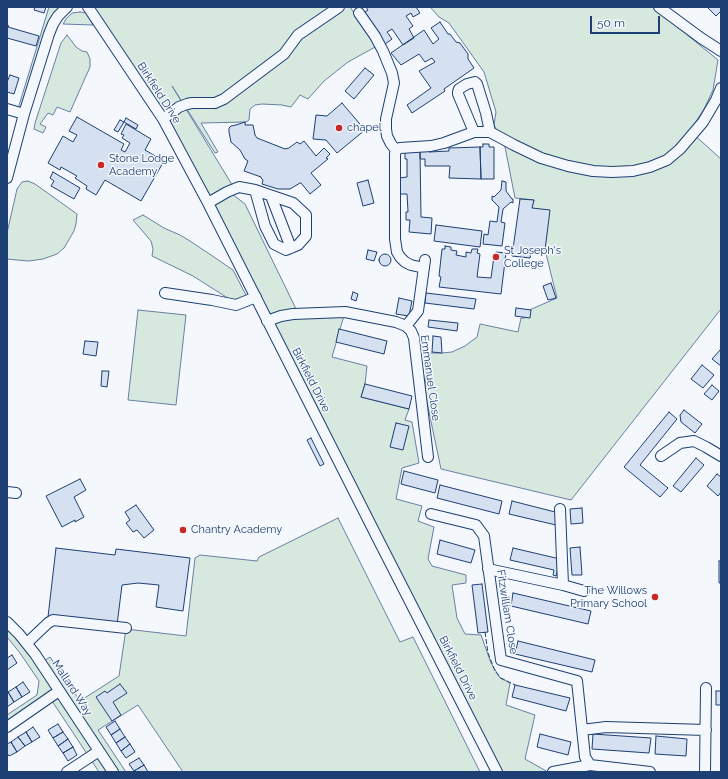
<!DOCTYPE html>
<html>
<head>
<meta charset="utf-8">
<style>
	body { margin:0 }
	#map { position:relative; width:728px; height:779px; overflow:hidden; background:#f4f7fb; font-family:Raleway,sans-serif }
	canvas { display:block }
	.frame { position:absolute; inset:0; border:8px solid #1d3f73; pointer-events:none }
	.scale { position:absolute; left:590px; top:16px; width:70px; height:18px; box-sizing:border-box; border:2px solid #1d3f73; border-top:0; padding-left:5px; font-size:12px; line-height:14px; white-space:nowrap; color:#1d3f73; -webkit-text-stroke:3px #f4f7fb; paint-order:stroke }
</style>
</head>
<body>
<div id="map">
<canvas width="728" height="779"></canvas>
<div class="frame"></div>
<div class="scale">50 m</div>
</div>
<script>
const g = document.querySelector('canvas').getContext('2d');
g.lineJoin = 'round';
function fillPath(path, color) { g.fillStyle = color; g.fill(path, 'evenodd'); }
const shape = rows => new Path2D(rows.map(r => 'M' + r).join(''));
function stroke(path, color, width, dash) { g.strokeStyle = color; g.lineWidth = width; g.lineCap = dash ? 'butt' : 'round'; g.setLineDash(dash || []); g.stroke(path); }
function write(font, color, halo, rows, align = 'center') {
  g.font = font + ' Raleway,sans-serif'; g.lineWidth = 3; g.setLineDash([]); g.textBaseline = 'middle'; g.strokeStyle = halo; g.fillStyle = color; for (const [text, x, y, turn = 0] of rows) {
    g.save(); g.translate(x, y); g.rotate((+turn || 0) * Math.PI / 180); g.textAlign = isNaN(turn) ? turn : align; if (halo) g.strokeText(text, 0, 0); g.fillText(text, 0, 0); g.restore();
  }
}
const green = shape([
	[49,7,67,7,62,12,24,114,17,112,49,7],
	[88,7,350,7,377,46,348,62,324,81,308,99,300,95,291,107,282,105,262,104,255,105,250,109,249,120,246,122,201,123,218,152,215,153,172,86,231,183,232,194,245,204,298,313,345,312,332,357,367,366,365,384,361,397,409,409,405,420,412,422,419,463,402,468,396,499,422,506,418,521,434,527,428,559,432,566,466,575,466,583,452,585,457,618,465,634,481,635,491,663,500,678,510,683,506,705,535,715,525,759,548,772,497,772,163,119,88,7],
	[430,7,653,7,718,60,713,90,704,109,690,131,721,159,721,309,571,500,441,469,425,393,426,353,442,353,452,352,465,346,477,337,480,324,518,332,521,318,525,318,527,311,557,298,545,250,532,208,534,200,515,198,505,147,494,125,496,112,484,72,449,23,439,17,430,7],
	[80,12,86,13,93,25,63,24,66,19,72,13,80,12],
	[67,35,76,47,82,51,87,52,90,59,90,67,70,112,57,107,53,115,48,113,40,124,46,127,43,133,34,129,35,123,61,43,67,35],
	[28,181,35,184,77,214,76,224,74,231,64,248,57,254,43,259,29,261,17,260,7,259,7,233,17,189,22,182,28,181],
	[143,215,164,228,180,235,190,241,208,253,233,270,248,299,234,302,193,276,152,256,153,249,151,241,133,220,143,215],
	[138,310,186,315,176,405,128,400,138,310],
	[338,518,400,642,413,637,480,772,183,772,138,705,98,730,126,772,99,772,50,698,7,727,7,715,37,695,39,681,20,653,7,637,7,622,41,663,50,657,80,701,119,676,126,629,186,636,195,558,200,555,257,561,259,557,338,518]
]);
fillPath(green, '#d7e8df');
stroke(green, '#687fa3', 1);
const building = shape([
	[35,7,46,7,44,13,34,10,35,7],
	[366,7,416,7,420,13,413,17,411,13,406,16,413,26,409,29,414,38,403,45,392,29,387,32,392,39,385,44,362,14,368,10,366,7],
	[707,7,721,7,721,11,716,16,707,7],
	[440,22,448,34,450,34,456,42,460,43,468,54,468,59,474,68,444,89,445,91,412,113,407,105,431,88,419,71,435,62,432,58,425,62,419,54,401,65,391,53,424,30,433,44,439,39,431,28,440,22],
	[7,25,9,26,8,27,39,36,36,46,7,38,7,25],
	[365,68,374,75,354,99,345,91,365,68],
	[10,75,19,78,14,94,7,92,7,82,10,75],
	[342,103,365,130,337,153,326,140,313,139,316,115,327,116,342,103],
	[77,117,124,144,121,150,125,152,130,143,122,138,124,135,121,134,126,124,151,139,145,150,164,161,141,201,105,180,96,195,86,189,87,186,75,178,77,176,61,167,60,170,48,163,63,136,73,142,77,135,69,131,77,117],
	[126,118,138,125,136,129,124,122,126,118],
	[120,120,124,122,118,132,114,130,120,120],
	[245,122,245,125,253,125,255,135,257,138,285,149,289,148,297,142,300,144,304,141,316,156,324,148,330,154,326,158,328,159,311,173,321,185,310,194,301,183,300,183,290,189,278,189,262,184,263,180,261,178,261,177,244,171,248,161,245,159,240,150,231,142,229,132,229,128,231,126,236,125,245,122],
	[483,144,489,144,489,147,494,147,494,179,481,179,480,147,483,147,483,144],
	[480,147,481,179,449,178,450,166,425,166,425,159,420,159,420,151,429,150,429,152,449,151,449,148,480,147],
	[405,151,420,151,421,217,432,218,431,234,409,232,410,220,406,220,406,212,408,212,407,194,400,194,399,178,407,177,407,159,405,159,405,151],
	[53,172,80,188,74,199,51,186,54,181,50,178,53,172],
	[368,180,374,203,363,206,357,183,368,180],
	[502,181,506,182,506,191,512,199,513,199,513,203,511,202,503,209,501,222,505,223,502,246,483,244,484,234,488,235,490,221,497,222,499,207,492,200,492,196,494,197,501,190,502,181],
	[520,199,534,200,532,208,550,210,545,250,532,248,530,258,512,256,520,199],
	[436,225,482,231,480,247,434,241,436,225],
	[445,246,451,247,451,250,457,251,456,255,466,257,466,252,471,253,472,249,478,249,477,253,480,254,477,277,491,278,494,256,496,256,496,252,506,253,501,294,439,287,441,277,439,276,442,249,445,249,445,246],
	[368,250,377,252,374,261,366,259,368,250],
	'379 260a6 6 0 1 1 12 0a6 6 0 1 1-12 0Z',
	[551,283,556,298,548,300,543,286,551,283],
	[353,292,358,294,356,301,351,299,353,292],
	[426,293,476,299,474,309,425,303,426,293],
	[399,298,412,301,409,316,396,314,399,298],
	[516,308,531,310,530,318,515,316,516,308],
	[429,320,458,323,457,331,428,327,429,320],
	[339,329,387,341,384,354,336,342,339,329],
	[433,336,441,337,442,353,432,352,433,336],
	[85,341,98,342,96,356,83,354,85,341],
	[721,349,721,366,712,359,721,349],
	[702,365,714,375,703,388,691,379,702,365],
	[102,371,109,371,107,387,101,386,102,371],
	[365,384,412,396,409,409,361,397,365,384],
	[712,385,719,391,712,400,704,394,712,385],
	[684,410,702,424,695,433,681,422,680,415,684,410],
	[669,412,677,419,640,465,668,488,660,497,624,467,669,412],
	[396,423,409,426,403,450,390,447,396,423],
	[311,438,324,464,320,466,307,440,311,438],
	[696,458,704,465,681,492,673,486,696,458],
	[404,471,438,480,435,493,401,484,404,471],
	[717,474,721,477,721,492,718,496,707,486,717,474],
	[80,479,86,490,74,497,84,517,75,522,75,520,62,527,46,496,80,479],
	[440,485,502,501,499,514,437,498,440,485],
	[512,501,559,513,556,525,509,514,512,501],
	[136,505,154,530,144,538,137,530,133,532,126,523,130,520,125,512,136,505],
	[582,508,583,523,571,524,570,509,582,508],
	[440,540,475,550,471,563,437,554,440,540],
	[580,547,582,575,572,575,570,548,580,547],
	[56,548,115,555,116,549,190,558,183,611,156,607,159,585,138,583,122,585,117,625,48,617,56,548],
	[513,548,560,559,556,576,553,575,554,570,510,560,513,548],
	[719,561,721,561,721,583,719,583,719,561],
	[482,584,488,632,478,633,472,585,482,584],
	[513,593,591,611,588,624,511,606,513,593],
	[518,641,595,660,592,672,515,654,518,641],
	[12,655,17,663,7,670,7,658,12,655],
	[23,682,30,692,22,697,16,687,23,682],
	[120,684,127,693,113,702,121,715,112,721,96,697,105,691,107,693,120,684],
	[515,685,570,698,566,711,512,697,515,685],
	[16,687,22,697,14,702,8,692,16,687],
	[716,691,721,691,721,705,716,705,716,691],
	[8,692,14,702,7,707,7,693,8,692],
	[115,721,120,729,111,735,106,727,115,721],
	[58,724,63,732,53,738,48,730,58,724],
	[33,727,40,737,32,742,26,732,33,727],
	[120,729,125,737,116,743,111,735,120,729],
	[26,732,32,742,25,746,18,737,26,732],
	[63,732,68,739,58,746,53,738,63,732],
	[540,734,571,742,568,755,537,747,540,734],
	[593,734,651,738,649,753,592,749,593,734],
	[656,736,687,739,686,756,655,754,656,736],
	[18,737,25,746,17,752,11,742,18,737],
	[125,737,130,744,121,751,116,743,125,737],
	[68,739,73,747,63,753,58,746,68,739],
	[11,742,17,752,9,756,7,753,7,744,11,742],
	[130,744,135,752,126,758,121,751,130,744],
	[73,747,77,755,68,761,63,753,73,747],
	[139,758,144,765,134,771,129,764,139,758],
	[144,765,148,772,135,772,134,771,144,765]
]);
fillPath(building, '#d5e0f0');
stroke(building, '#1d3f73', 1);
const minor = shape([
	[88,7,163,119,208,203,379,541,497,772],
	[659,7,701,38,721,51],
	[359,13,375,36,383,51,392,73,394,83,386,119,386,129,387,136,391,144,396,150],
	[7,109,24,114],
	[163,119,179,107,187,104,192,103,215,103,224,99,284,54,298,35,339,7],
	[474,132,458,94,458,92,459,89,467,84,475,82,477,84,486,113,490,132],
	[7,178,24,114,49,34,53,24,58,16,67,7],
	[271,196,291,248],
	[208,203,227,192,239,187,255,190,293,203,306,215,306,236,298,245,286,250,274,244,265,226,255,190],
	[424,268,411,265,405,262,400,257,397,252,395,239,395,154,396,150,400,148,431,146,444,143,474,132,490,132,514,145,541,158,568,166,593,171,612,172,633,171,650,167,667,160,680,149,703,122,716,100,721,88],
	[165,293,212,300,236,305,256,297],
	[267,321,281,316,293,314,345,312,396,322,406,326,411,331,414,338,428,457],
	[406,326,418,311,425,260],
	[661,456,680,443,694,441,706,447,721,456],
	[7,492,16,493],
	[431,514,476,525,484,536,501,660,577,681,585,757,590,765],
	[488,569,563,585,560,509],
	[563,585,584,591],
	[7,622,19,634,35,654,113,772],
	[27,643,48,623,53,620,126,628],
	[7,727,59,691],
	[582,730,606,727,706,730],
	[67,772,99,751],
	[553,772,590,765,650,772],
	[705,772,706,688]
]);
stroke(minor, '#1d3f73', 12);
stroke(minor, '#f4f7fb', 10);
stroke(shape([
	[485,632,488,653,495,671,501,678,515,685]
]), '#1d3f73', 1, [5, 2]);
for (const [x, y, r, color] of [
	[339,128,4,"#c62828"],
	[101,165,4,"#c62828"],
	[496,257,4,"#c62828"],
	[183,530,4,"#c62828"],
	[655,597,4,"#c62828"]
]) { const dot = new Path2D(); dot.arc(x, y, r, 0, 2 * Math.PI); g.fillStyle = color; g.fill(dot); stroke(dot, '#f4f7fb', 1.5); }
write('11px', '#1d3f73', '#f4f7fb', [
	["Birkfield Drive",159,93,57],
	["Emmanuel Close",430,378,82],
	["Birkfield Drive",311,380,63],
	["Fitzwilliam Close",507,612,81],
	["Birkfield Drive",458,668,63],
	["Mallard Way",72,688,57]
]);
write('11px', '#1d3f73', '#f4f7fb', [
	["chapel",347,128],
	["Stone Lodge",109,159],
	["Academy",109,172],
	["St Joseph's",504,251],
	["College",504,264],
	["Chantry Academy",191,530],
	["The Willows",647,591,"right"],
	["Primary School",647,604,"right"]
], 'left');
</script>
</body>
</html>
